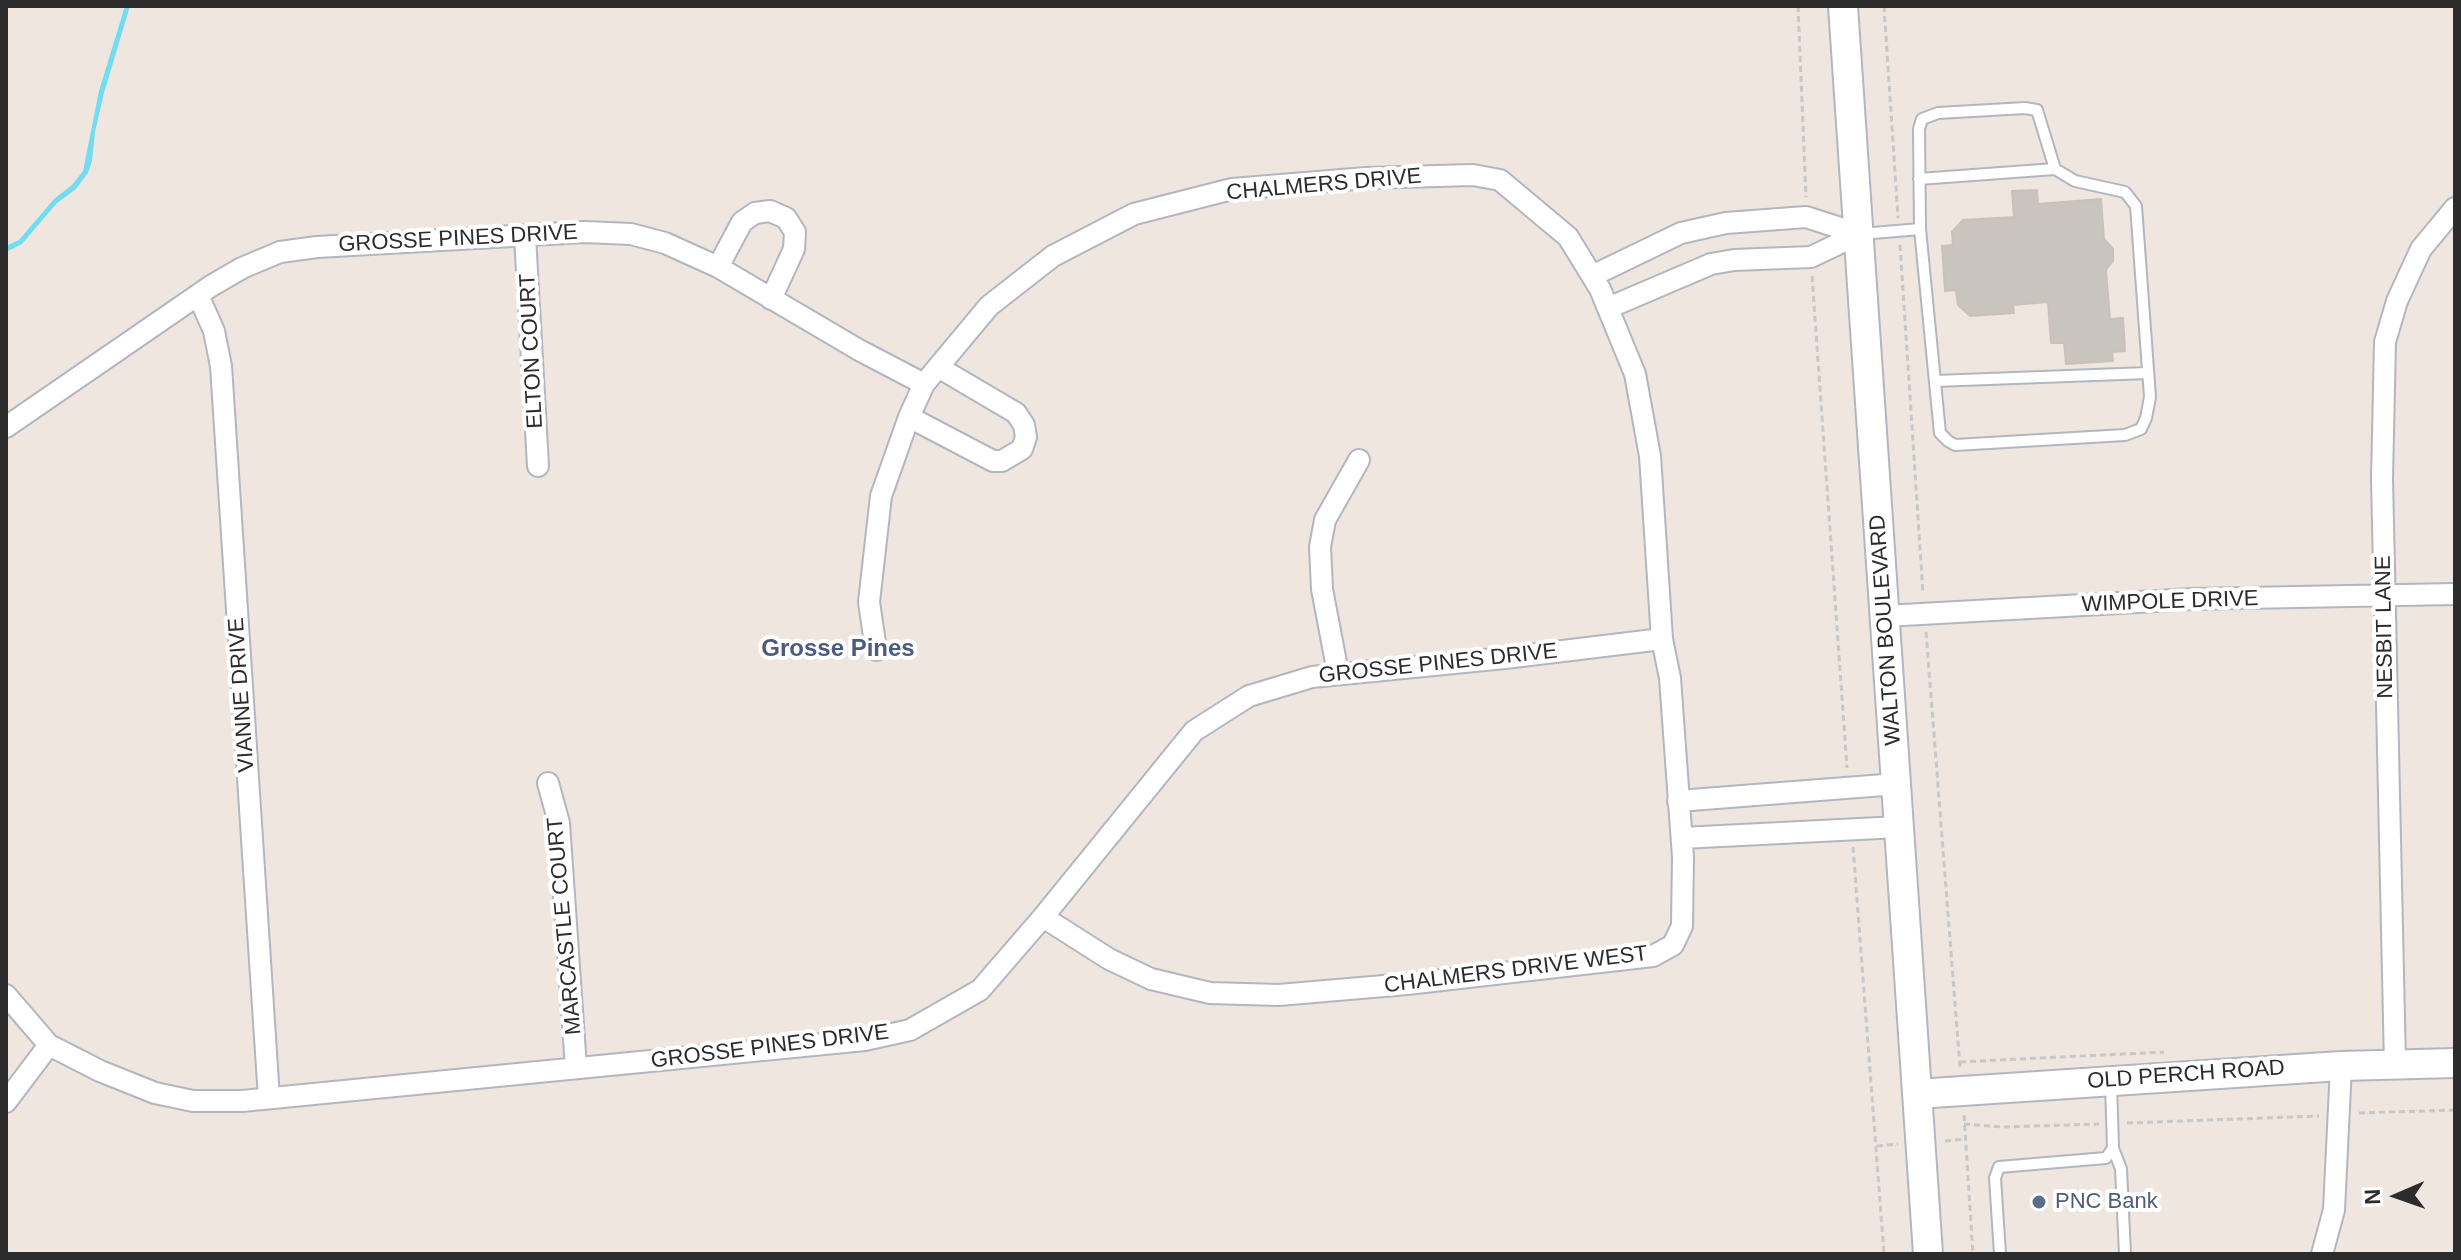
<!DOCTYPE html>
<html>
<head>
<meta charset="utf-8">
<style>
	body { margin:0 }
	#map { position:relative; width:2461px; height:1260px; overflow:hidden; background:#eee6df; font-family:Arial,sans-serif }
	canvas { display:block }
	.frame { position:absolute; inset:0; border:8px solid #2c2c2c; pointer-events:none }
	.north { position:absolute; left:2357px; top:1156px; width:80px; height:80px; -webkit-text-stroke:6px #fff; paint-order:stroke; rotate:268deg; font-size:22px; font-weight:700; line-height:32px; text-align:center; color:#2c2c2c }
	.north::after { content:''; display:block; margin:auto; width:28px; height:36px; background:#2c2c2c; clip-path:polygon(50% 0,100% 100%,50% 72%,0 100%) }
</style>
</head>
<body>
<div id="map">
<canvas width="2461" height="1260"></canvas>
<div class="frame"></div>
<div class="north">N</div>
</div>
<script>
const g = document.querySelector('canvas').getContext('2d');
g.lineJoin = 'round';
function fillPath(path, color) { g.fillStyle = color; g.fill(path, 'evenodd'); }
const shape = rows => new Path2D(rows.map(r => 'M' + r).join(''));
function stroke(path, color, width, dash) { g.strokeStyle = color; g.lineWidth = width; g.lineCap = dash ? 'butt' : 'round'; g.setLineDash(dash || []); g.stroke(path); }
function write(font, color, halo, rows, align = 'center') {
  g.font = font + ' Arial,sans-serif'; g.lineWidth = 8; g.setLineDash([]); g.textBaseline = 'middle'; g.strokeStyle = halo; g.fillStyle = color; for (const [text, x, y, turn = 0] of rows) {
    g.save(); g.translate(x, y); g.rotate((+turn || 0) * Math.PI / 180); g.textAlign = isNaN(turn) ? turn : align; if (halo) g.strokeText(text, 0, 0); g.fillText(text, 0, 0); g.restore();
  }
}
fillPath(shape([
	[125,6,130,6,104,93,95,132,92,161,88,173,76,189,57,203,22,244,6,252,6,246,19,240,54,199,72,185,83,171,99,91]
]), '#72dcf0');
const building = shape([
	[2037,190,2038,204,2101,199,2104,239,2113,249,2113,261,2106,270,2110,319,2123,318,2125,351,2112,352,2113,361,2066,364,2064,343,2051,343,2048,302,2013,305,2014,313,1970,316,1958,305,1956,290,1945,291,1942,246,1953,245,1952,232,1963,220,2014,217,2012,191,2037,190]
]);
fillPath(building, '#c9c4bd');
stroke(building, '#cac1b8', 2);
const lane = shape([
	[1919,179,2055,169],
	[1861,234,1920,229,1919,129,1922,119,1938,113,2025,108,2037,110,2055,169,2075,181,2125,192,2136,206,2150,397,2146,418,2141,429,2125,435,1955,445,1948,441,1940,433,1920,229],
	[1935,381,2148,373],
	[2113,1148,2121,1169,2125,1254],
	[2000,1254,1995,1178,1999,1167,2106,1158,2113,1148,2111,1083]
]);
const street = shape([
	[525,236,538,466],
	[718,267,742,222,755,213,770,211,786,218,795,232,794,249,771,299],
	[1592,276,1681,233,1726,223,1806,217,1859,234],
	[198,295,214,331,221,366,269,1098],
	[1608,308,1711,264,1734,260,1811,257,1859,234],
	[909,417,993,461,1002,461,1022,449,1026,437,1024,425,1016,413,938,367],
	[6,427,211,286,242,268,280,252,317,247,584,232,631,234,665,243,718,267,859,350,924,384],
	[1885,616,2192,599,2455,594],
	[876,650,869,602,881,496,909,417,924,384,989,306,1053,256,1134,214,1232,189,1366,178,1473,175,1500,180,1568,237,1600,289,1635,374,1650,456,1662,639,1670,678,1683,857,1682,926,1673,945,1653,956,1407,984,1279,995,1210,993,1151,979,1109,959,1043,917],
	[1338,673,1322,589,1320,547,1325,520,1359,460],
	[548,783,559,823,576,1068],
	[1678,801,1897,784],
	[1682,838,1899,827],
	[6,995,49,1045,100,1071,155,1093,193,1101,242,1101,865,1040,910,1030,980,990,1043,917,1194,731,1249,696,1312,677,1505,658,1662,639],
	[2395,1064,2382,479,2385,342,2397,301,2421,249,2455,208],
	[6,1102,49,1045],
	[2322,1254,2334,1210,2341,1066]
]);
const secondary = shape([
	[1843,6,1928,1254],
	[1917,1094,2341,1066,2455,1063]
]);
stroke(lane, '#b2b6c0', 14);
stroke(street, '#b2b6c0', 24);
stroke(secondary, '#b2b6c0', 32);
stroke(shape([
	[1798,6,1806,197],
	[1884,6,1898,218],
	[1900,245,1923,593],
	[1812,276,1847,768],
	[1926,632,1960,1067],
	[1853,847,1884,1254],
	[1960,1062,2164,1052],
	[2359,1113,2455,1110],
	[1964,1115,1973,1254],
	[2127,1123,2319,1116],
	[1964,1124,2003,1127,2099,1124],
	[1945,1141,1965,1139],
	[1877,1146,1898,1144]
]), '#c8c8c8', 3, [6, 4]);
stroke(lane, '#fff', 10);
stroke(street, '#fff', 20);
stroke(secondary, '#fff', 28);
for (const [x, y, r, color] of [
	[2039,1202,8,"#5c6f8a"]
]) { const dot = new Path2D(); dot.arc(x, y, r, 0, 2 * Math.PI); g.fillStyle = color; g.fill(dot); stroke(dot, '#fff', 3); }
write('22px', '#2c2c2c', '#fff', [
	["CHALMERS DRIVE",1324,185,-5],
	["GROSSE PINES DRIVE",458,239,-3],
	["ELTON COURT",532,351,-93],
	["WIMPOLE DRIVE",2170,602,-2],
	["NESBIT LANE",2385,627,-91],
	["WALTON BOULEVARD",1886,630,-94],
	["GROSSE PINES DRIVE",1438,664,-6],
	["VIANNE DRIVE",242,695,-94],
	["MARCASTLE COURT",565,926,-95],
	["CHALMERS DRIVE WEST",1516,970,-7],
	["GROSSE PINES DRIVE",770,1047,-7],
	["OLD PERCH ROAD",2186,1075,-4]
]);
write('22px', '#4e5e75', '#fff', [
	["PNC Bank",2055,1202]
], 'left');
write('bold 24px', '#4c5a7e', '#fff', [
	["Grosse Pines",838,649]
]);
</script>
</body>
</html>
